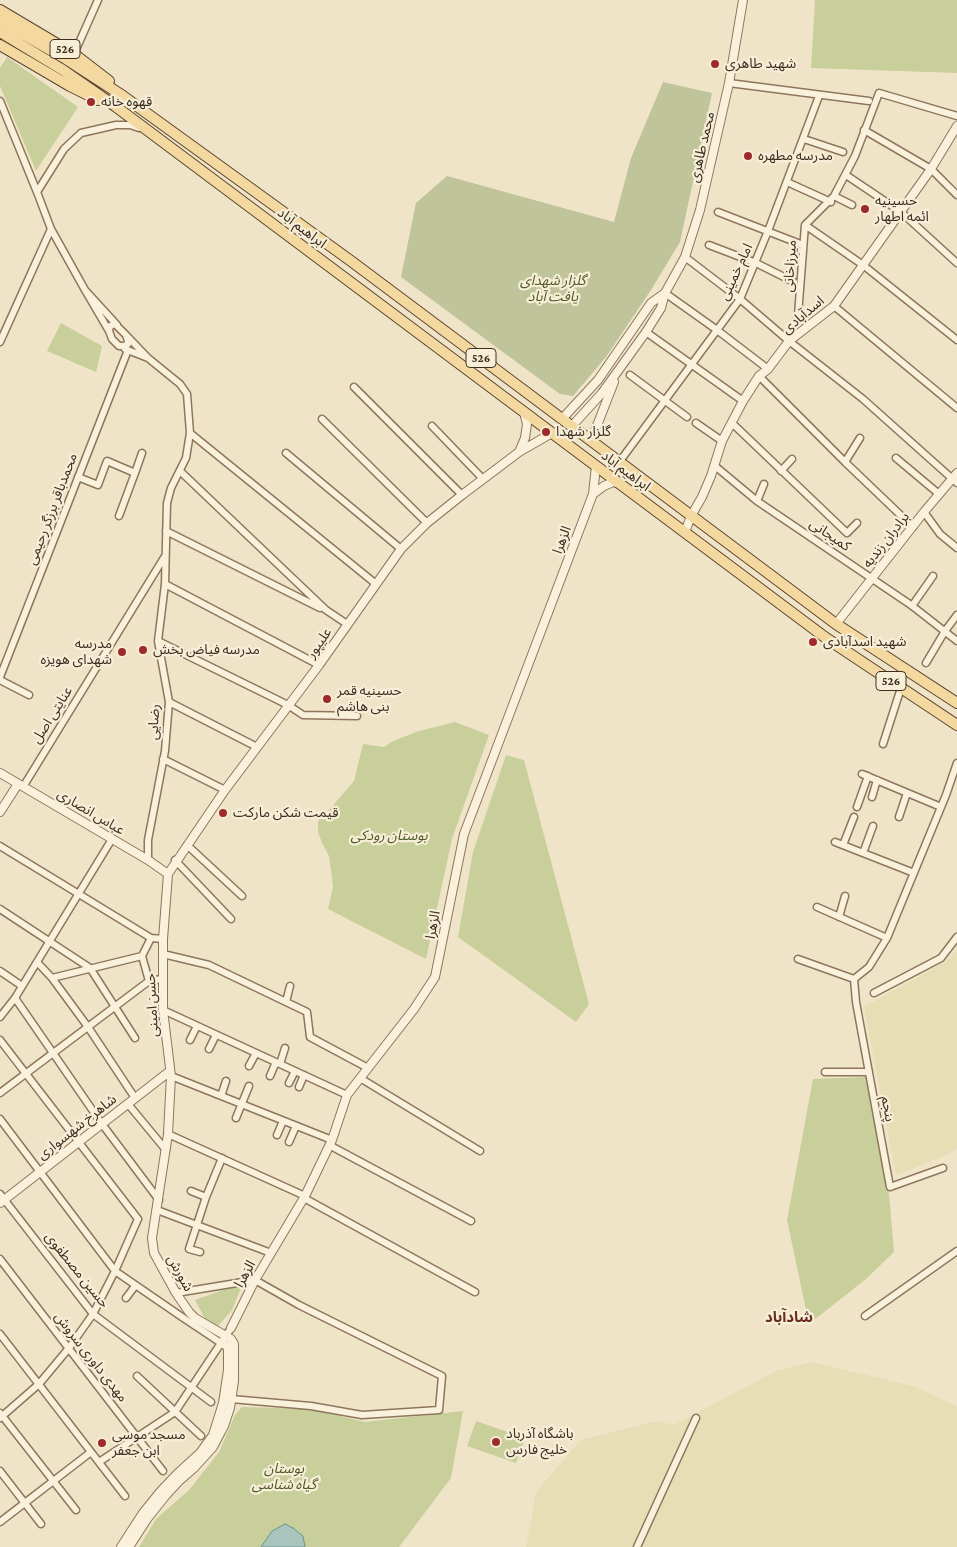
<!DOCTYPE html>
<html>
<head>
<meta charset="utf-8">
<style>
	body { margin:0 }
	canvas { display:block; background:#f0e4c8 }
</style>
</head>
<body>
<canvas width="957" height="1547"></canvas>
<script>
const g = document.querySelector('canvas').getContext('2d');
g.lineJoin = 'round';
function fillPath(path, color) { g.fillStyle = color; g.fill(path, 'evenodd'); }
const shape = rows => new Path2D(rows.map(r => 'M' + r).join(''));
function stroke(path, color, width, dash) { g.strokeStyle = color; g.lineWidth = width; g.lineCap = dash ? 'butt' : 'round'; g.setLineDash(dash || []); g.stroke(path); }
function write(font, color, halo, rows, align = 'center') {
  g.font = font + ' "Crimson Pro","Noto Sans Arabic",serif'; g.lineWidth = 4.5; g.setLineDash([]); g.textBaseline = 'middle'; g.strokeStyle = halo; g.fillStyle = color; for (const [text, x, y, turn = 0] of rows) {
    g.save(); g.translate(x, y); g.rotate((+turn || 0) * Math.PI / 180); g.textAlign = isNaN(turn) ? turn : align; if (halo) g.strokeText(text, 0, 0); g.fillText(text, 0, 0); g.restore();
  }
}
fillPath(shape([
	[957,949,957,1148,947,1155,896,1175,864,1007,947,961],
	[813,1362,916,1387,957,1407,957,1547,526,1547,536,1492,581,1440,657,1421,674,1425,778,1370]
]), '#e6deb5');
fillPath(shape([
	[815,0,957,0,957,73,811,68],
	[7,57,78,107,36,171,0,86,0,68],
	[61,323,102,346,96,372,47,351],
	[455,722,489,735,452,839,426,959,328,909,333,887,332,877,329,856,322,843,318,832,318,821,328,811,354,781,363,744,384,747,393,741,419,731],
	[506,755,524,760,589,1004,576,1022,458,937,473,852],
	[867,1077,889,1194,894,1252,866,1279,809,1324,787,1220,813,1079],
	[243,1283,232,1310,217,1327,204,1317,195,1300],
	[242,1407,312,1409,365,1422,463,1411,451,1478,399,1547,139,1547,156,1519,189,1490,219,1452,235,1415],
	[476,1421,525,1438,516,1463,467,1446]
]), '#c9cf9b');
fillPath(shape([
	[663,82,712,93,680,242,651,290,606,357,573,396,560,394,401,277,416,203,447,176,614,222,631,158]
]), '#bfc49a');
const water = shape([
	[285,1524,293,1528,303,1536,305,1547,261,1547,272,1531,285,1524]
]);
fillPath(water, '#a9c4bc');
stroke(water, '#6f938a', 1);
const minor = shape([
	[74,54,98,0],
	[729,83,869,101],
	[0,101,37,192,51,229,85,290],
	[864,130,931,169,957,195],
	[804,139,843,152],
	[846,175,901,212,957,263],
	[787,182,831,202],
	[37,192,64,149,81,133,116,125,130,125,139,128],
	[834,196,852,205],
	[718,212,803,245],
	[805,225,863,265,957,340],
	[709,245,756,263,794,282],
	[685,257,740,299,789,341,863,399,957,483],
	[665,293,717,330,768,369],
	[834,306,957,408],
	[115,324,126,335,128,341,128,344,124,346,119,346,112,339,109,331,110,326,115,324],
	[109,331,85,290,117,325],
	[646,332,743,401],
	[790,340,798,315,805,225,834,196,855,156,879,93,957,116],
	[0,342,51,229],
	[125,349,148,358,127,336],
	[148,358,180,384,187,394,190,433,186,458,171,488,167,503,165,584,158,641,169,702,165,751,148,840,148,860],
	[630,375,687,417],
	[759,376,845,462,913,527],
	[354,387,462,495],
	[322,419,427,523],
	[696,423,722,441],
	[732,423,847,533,857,523],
	[432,426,483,479],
	[190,433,376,584],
	[286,453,401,549],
	[896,458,939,494],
	[620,461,740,299,768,231,819,96],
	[845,462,860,438],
	[715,466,757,501,911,605,957,641],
	[180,471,326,610,347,624],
	[781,471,792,459],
	[135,473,142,453],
	[78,477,98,485,107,461,135,473,119,516],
	[757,501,764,484],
	[924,512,940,534,957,548],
	[166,531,320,608],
	[165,584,319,665],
	[912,606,933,576],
	[158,641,288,705,303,715,357,716],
	[926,663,945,631,957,615],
	[0,677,128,350],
	[0,680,29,695],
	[169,702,257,747],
	[883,744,901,688],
	[163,759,225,790],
	[862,774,941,807],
	[23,787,165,556],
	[872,797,877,780],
	[857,807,868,776],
	[899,817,907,793],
	[835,842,914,873],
	[187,845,242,896],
	[843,845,854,817],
	[0,846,151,938,163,939],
	[863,853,873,826],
	[175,860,231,919],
	[817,907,887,938],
	[0,909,90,968,135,1038],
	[839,917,845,896],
	[163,954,209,965,307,1012,310,1037,368,1068],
	[798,959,854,979],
	[37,962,52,978,88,1027,135,1098],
	[0,971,22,986],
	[52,978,142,956],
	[854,979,856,1002,890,1187,943,1168],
	[854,979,869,967,887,938,946,795,957,763],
	[149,981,142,956,151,938],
	[874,993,941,958,957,937],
	[15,998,102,1124,159,1200],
	[286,1002,290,986],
	[163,1010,347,1095],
	[0,1017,15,998,112,839],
	[0,1040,138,1219,115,1271,93,1314,69,1348,39,1384,0,1418],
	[190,1040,197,1026],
	[209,1049,216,1035],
	[280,1064,285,1048],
	[249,1066,256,1053],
	[825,1072,869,1072],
	[171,1076,332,1140],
	[270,1076,276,1062],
	[360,1078,480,1151],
	[289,1083,295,1071],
	[299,1087,304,1075],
	[0,1093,149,981,162,979],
	[221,1096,226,1081],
	[128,1104,166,1150],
	[236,1118,249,1086],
	[0,1119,115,1271,182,1317,221,1343],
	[168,1134,305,1196],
	[277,1135,283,1121],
	[289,1142,296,1126],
	[329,1145,471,1221],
	[191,1191,206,1197],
	[0,1194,93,1314,211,1402],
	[304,1198,475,1292],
	[157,1210,271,1253],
	[200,1252,189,1249,206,1197,222,1158],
	[0,1259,163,1471],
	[176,1293,255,1280,299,1305,442,1376,439,1410,362,1415,311,1406,231,1399],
	[126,1298,135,1286],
	[865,1316,957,1251],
	[0,1334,125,1496],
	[137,1376,201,1436],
	[0,1413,76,1510],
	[99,1462,175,1412,231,1328],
	[0,1471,41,1524],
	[0,1522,91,1452],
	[637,1547,696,1418]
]);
const tertiary = shape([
	[562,419,598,380,651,303,665,293],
	[572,426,602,393,646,332,661,308,665,293,685,257,700,210,729,83,743,0],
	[591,441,614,382],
	[519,452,525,438,527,424,524,412],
	[593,494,604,486,613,482,620,484],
	[685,532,691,516,702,497,711,476,722,441,743,401,759,376,768,369,789,341,834,306,931,169,957,126],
	[836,624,924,512,957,473],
	[0,773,148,860,168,874],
	[0,812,18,784],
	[0,1203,170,1071],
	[231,1328,255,1280,305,1196,332,1140,347,1095,414,1009,435,977,464,834,593,494,596,466],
	[121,1547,143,1513,160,1492,177,1474,200,1453,213,1435,223,1403,228,1370,228,1349,227,1346,221,1343],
	[129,1547,147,1519,167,1494,179,1481,194,1468,213,1447,224,1426,230,1408,234,1381,234,1344,231,1339,195,1318,189,1312,176,1293,154,1253,152,1238,168,1134,171,1076,163,1010,163,939,168,874,225,790,319,665,401,549,427,523,462,495,519,452,552,433]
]);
const primary = shape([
	[0,10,74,54,109,81],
	[0,21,66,59,123,96,351,261,836,624,957,703],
	[0,32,63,70,115,106,826,638,957,725],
	[0,45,70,86,98,100]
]);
stroke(minor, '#8d765c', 9);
stroke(tertiary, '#8d765c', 10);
stroke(primary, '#5b4430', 12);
stroke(minor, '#faf1dc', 6);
stroke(tertiary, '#faf1dc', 8);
stroke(primary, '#f3d9a0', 10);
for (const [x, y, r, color] of [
	[715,64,5,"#9e2a2b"],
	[91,102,5,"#9e2a2b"],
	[748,156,5,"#9e2a2b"],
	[865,209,5,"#9e2a2b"],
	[546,432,5,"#9e2a2b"],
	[813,642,5,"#9e2a2b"],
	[143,650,5,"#9e2a2b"],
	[122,652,5,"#9e2a2b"],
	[327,699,5,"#9e2a2b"],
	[223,813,5,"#9e2a2b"],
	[496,1442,5,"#9e2a2b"],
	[102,1443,5,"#9e2a2b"]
]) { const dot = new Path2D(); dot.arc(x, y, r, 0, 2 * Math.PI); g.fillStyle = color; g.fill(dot); stroke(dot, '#f7eed8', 2); }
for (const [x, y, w] of [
	[65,49,30],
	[481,358,30],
	[891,681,30]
]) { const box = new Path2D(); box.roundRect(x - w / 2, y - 9.5, w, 19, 4); g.fillStyle = '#f7eed8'; g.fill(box); stroke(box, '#3d2e20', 1); }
write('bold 12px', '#3d2e20', null, [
	["526",65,49],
	["526",481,358],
	["526",891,681]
]);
write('14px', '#3d2e20', '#f7eed8', [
	["شهید طاهری",725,64],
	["قهوه خانه",101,102],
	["مدرسه مطهره",758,156],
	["حسینیه",875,201],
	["ائمه اطهار",875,217],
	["گلزار شهدا",556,432],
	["شهید اسدآبادی",823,642],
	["مدرسه",112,644,"right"],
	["شهدای هویزه",112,660,"right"],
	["مدرسه فیاض بخش",153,650],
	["حسینیه قمر",337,691],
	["بنی هاشم",337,707],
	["قیمت شکن مارکت",233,813],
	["باشگاه آذرباد",506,1434],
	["خلیج فارس",506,1450],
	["مسجد موسی",112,1435],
	["ابن جعفر",112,1451]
], 'left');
write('14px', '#3d2e20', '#f7eed8', [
	["محمد طاهری",702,147,-77],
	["ابراهیم آباد",302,228,37],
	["میرزاخانی",790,266,-86],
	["امام خمینی",736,272,-65],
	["اسدآبادی",803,315,-40],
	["ابراهیم آباد",626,471,37],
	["محمدباقر برزگر رحیمی",52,509,-69],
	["کمیجانی",830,535,34],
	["الزهرا",562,540,-69],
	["برادران زندیه",886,540,-52],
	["علیپور",319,643,-55],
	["عنایتی اصل",52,715,-58],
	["رضایی",154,722,-87],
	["عباس انصاری",91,812,31],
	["الزهرا",433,925,-79],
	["حسن امینی",152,1005,-93],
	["پنجم",888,1109,80],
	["شاهرخ شهسواری",77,1127,-38],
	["حسین مصطفوی",77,1270,51],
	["شورش",180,1273,61],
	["الزهرا",245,1274,-61],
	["مهدی داوری سروش",91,1357,52]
]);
write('italic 14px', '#4d5a26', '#f7eed8', [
	["گلزار شهدای",553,281],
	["یافت آباد",553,297],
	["بوستان رودکی",389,836],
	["بوستان",284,1469],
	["گیاه شناسی",284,1485]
]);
write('bold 15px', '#6b2e1e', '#f7eed8', [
	["شادآباد",789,1317]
]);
</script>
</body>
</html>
